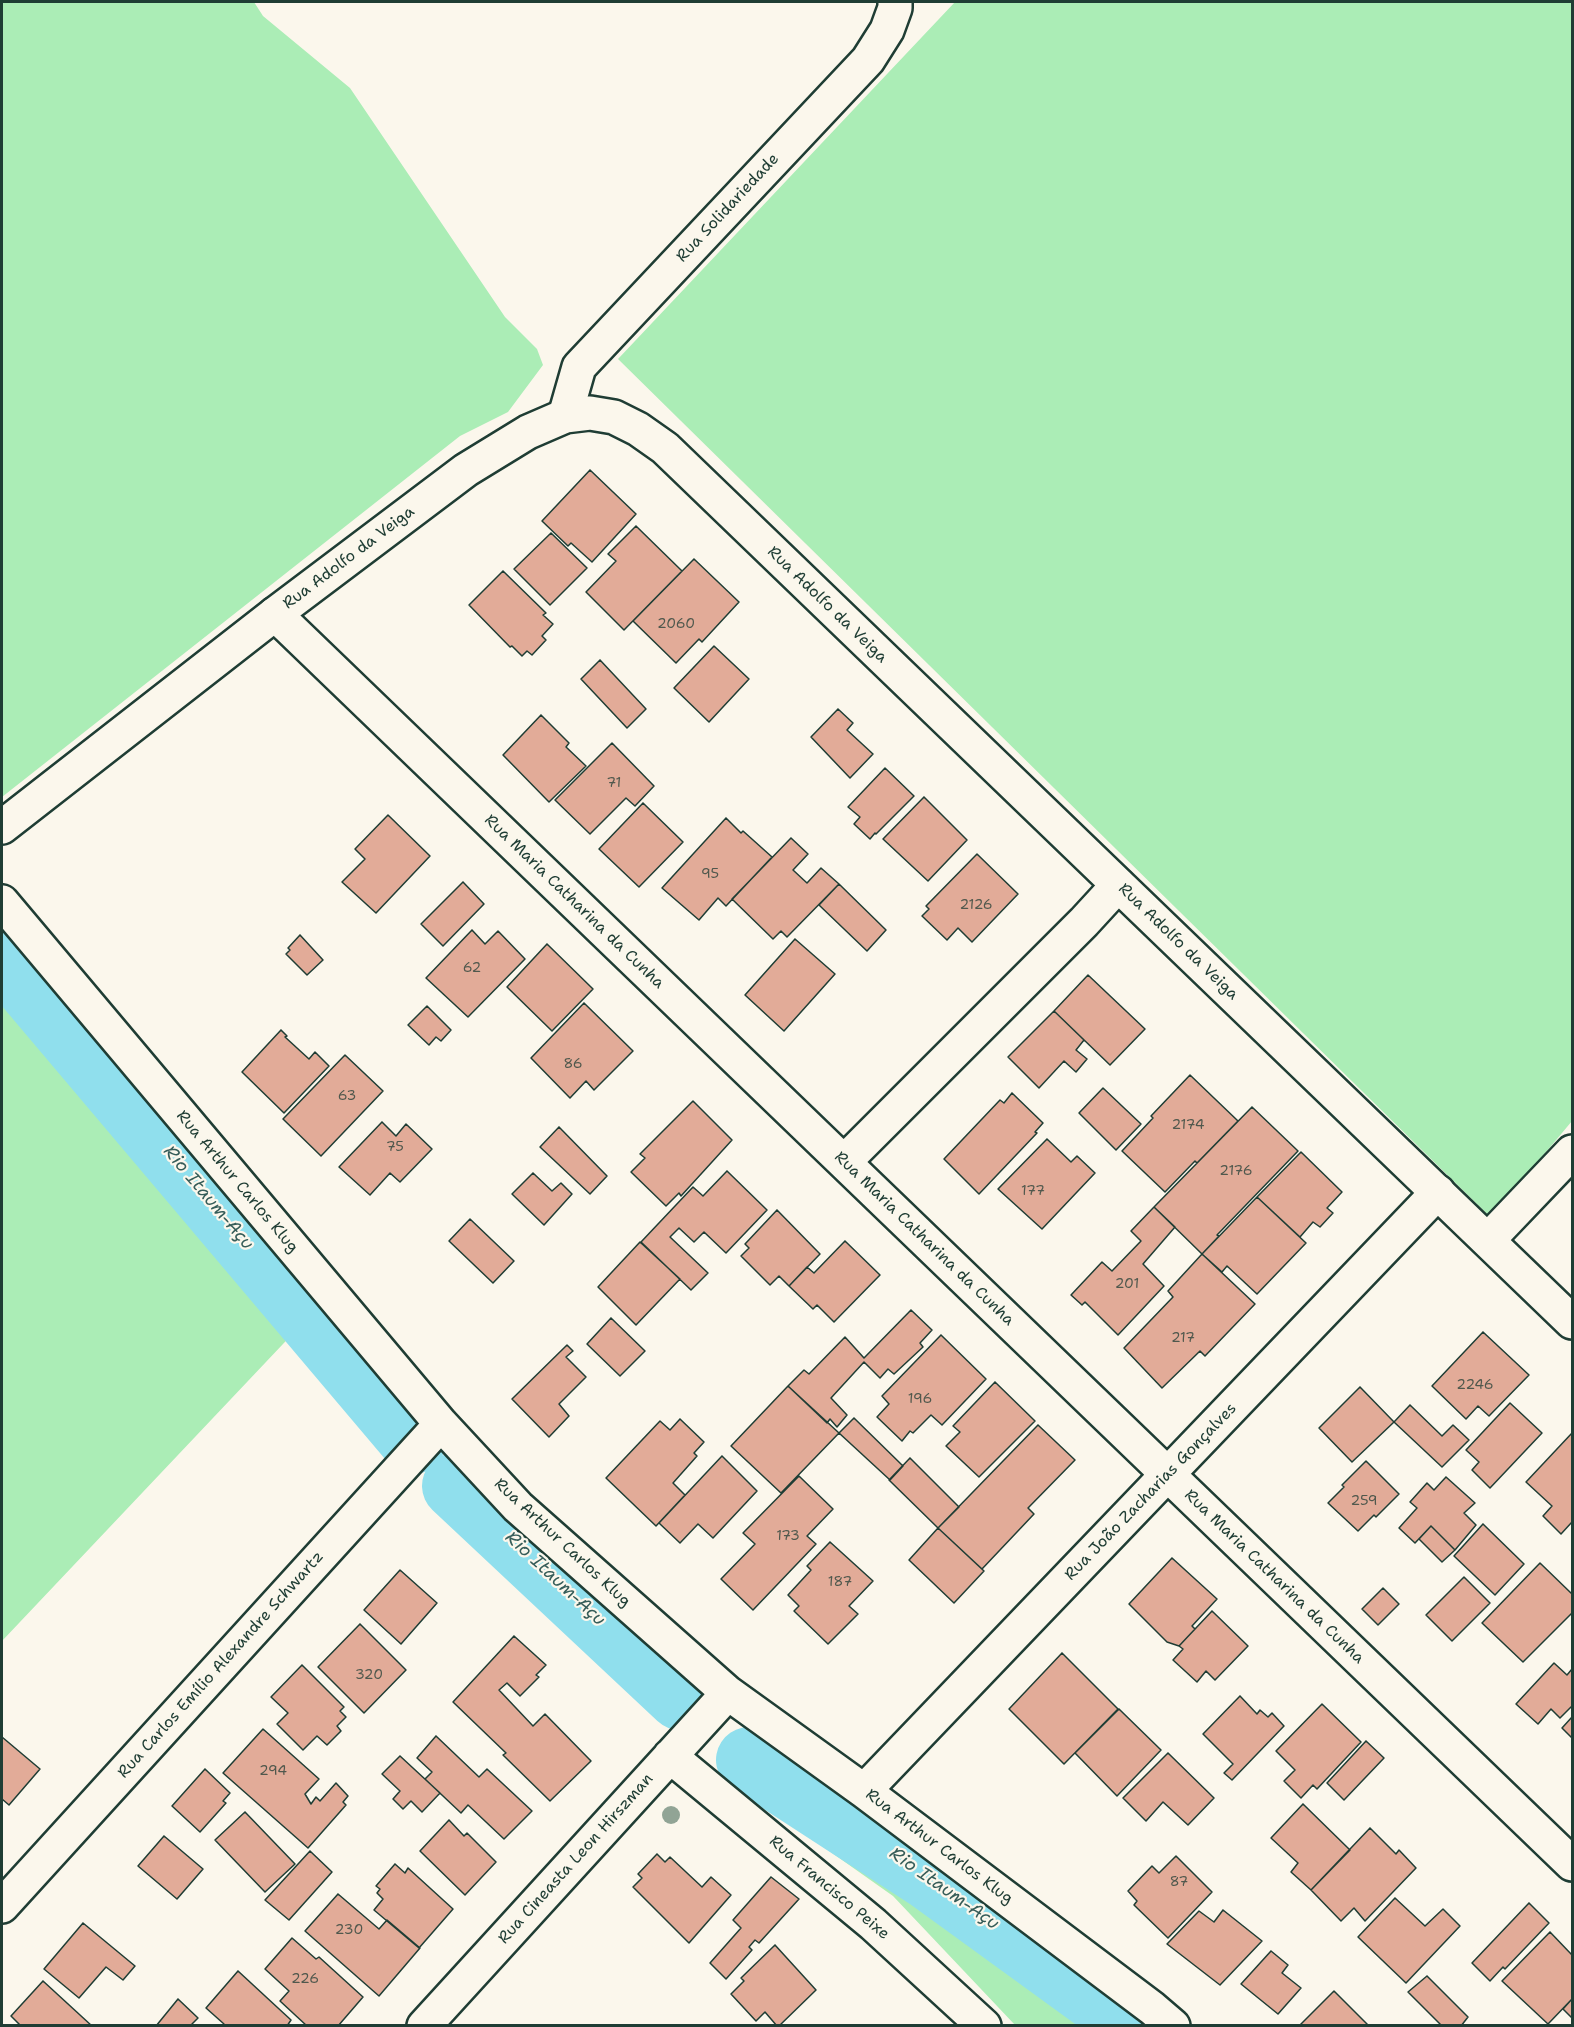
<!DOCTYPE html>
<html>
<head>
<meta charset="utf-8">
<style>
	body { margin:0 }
	#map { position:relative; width:1574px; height:2027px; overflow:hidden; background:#fbf7ec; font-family:"Shantell Sans",sans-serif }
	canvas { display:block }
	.frame { position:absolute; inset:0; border:3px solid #1f3d34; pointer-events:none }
</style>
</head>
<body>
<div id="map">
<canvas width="1574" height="2027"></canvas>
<div class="frame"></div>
</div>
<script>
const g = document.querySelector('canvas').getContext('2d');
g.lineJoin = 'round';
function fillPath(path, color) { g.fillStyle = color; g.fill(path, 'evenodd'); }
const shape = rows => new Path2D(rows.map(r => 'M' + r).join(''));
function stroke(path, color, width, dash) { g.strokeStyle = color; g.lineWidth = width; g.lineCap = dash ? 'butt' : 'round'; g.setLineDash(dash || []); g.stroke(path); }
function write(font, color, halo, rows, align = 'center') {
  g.font = font + ' "Shantell Sans",sans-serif'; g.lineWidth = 4.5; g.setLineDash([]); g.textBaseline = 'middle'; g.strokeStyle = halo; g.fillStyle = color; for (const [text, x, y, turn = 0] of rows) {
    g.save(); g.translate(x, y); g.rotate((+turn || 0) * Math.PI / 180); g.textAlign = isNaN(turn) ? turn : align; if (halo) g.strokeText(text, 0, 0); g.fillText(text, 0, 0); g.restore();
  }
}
fillPath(shape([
	[2,2,254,2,263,16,350,88,505,317,537,349,543,365,508,412,460,436,2,797],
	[955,2,1572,2,1572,1121,1491,1218,618,359],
	[2,932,318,1307,2,1641],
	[841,1816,930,1876,1134,2025,1015,2025,893,1896,818,1843]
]), '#abedb6');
stroke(shape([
	[2,955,413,1441],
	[455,1486,680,1697],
	[749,1760,929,1877,1134,2026]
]), '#90dfed', 66);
const building = shape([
	[590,470,636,514,592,562,571,543,568,546,542,521,590,470],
	[636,526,682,571,624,630,586,592,616,561,608,554,636,526],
	[551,533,587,568,550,605,514,569,551,533],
	[694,559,739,602,702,642,699,639,676,663,633,621,694,559],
	[503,571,546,613,543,615,553,624,542,636,546,640,532,655,527,651,522,656,512,646,510,647,469,605,503,571],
	[714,646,749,679,709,722,674,688,714,646],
	[600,660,646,709,627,728,581,679,600,660],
	[838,709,853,723,847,730,873,754,850,778,811,737,838,709],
	[541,715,569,743,566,747,586,766,549,802,503,755,541,715],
	[612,743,654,786,635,806,626,798,590,834,555,800,612,743],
	[885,768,914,796,876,834,875,833,870,839,854,824,860,817,848,807,885,768],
	[924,797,967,840,928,881,883,839,924,797],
	[643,803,683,842,639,887,599,849,643,803],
	[388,815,430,856,376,913,342,882,365,859,355,849,388,815],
	[726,818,741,833,743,831,772,857,726,906,718,898,699,920,662,888,726,818],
	[791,838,808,854,793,870,807,883,821,868,839,884,787,937,781,931,773,939,732,899,791,838],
	[977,854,1018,894,972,942,958,928,947,940,922,916,929,909,926,906,977,854],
	[463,882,484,904,443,946,421,924,463,882],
	[839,884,886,930,867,951,819,905,839,884],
	[472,930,485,944,498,931,525,959,468,1017,426,978,472,930],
	[300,935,323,960,307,975,286,954,290,950,288,948,300,935],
	[795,939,835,974,784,1031,745,995,795,939],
	[547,944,593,989,552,1031,507,987,547,944],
	[1088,975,1145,1029,1110,1065,1054,1011,1088,975],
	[584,1003,633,1051,594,1090,586,1081,570,1098,531,1058,584,1003],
	[427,1006,451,1030,441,1041,436,1037,429,1045,408,1025,427,1006],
	[1054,1011,1084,1040,1076,1050,1087,1059,1076,1072,1064,1061,1039,1088,1008,1057,1054,1011],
	[281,1030,287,1036,285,1037,309,1059,315,1052,329,1066,284,1113,242,1072,281,1030],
	[345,1055,383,1091,321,1156,283,1119,345,1055],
	[1190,1075,1238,1121,1197,1163,1195,1161,1165,1192,1122,1151,1153,1118,1151,1116,1190,1075],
	[1103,1088,1141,1124,1116,1150,1079,1113,1103,1088],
	[1012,1093,1043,1123,1035,1132,1037,1133,979,1194,944,1159,1000,1100,1004,1103,1012,1093],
	[693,1101,732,1140,681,1196,679,1193,666,1206,631,1172,645,1158,640,1154,693,1101],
	[1252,1107,1298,1151,1217,1235,1219,1236,1202,1254,1154,1207,1252,1107],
	[382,1122,396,1136,406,1124,432,1149,400,1182,390,1173,370,1195,339,1167,382,1122],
	[559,1127,607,1176,590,1194,540,1147,559,1127],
	[1047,1139,1071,1162,1077,1156,1095,1173,1042,1229,998,1189,1047,1139],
	[1301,1152,1342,1192,1327,1208,1333,1213,1320,1227,1313,1222,1300,1237,1257,1197,1301,1152],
	[727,1171,767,1210,726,1253,704,1232,694,1242,679,1228,670,1237,708,1273,691,1290,641,1242,693,1187,703,1196,727,1171],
	[533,1173,552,1191,561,1183,572,1194,544,1225,512,1194,533,1173],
	[1257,1197,1306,1243,1257,1294,1227,1266,1222,1272,1202,1254,1257,1197],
	[1154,1207,1175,1227,1143,1264,1164,1286,1118,1335,1085,1302,1082,1305,1071,1295,1102,1262,1112,1271,1141,1241,1131,1231,1154,1207],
	[777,1210,820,1254,789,1286,779,1276,770,1285,741,1256,749,1248,745,1244,777,1210],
	[470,1219,514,1261,493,1283,449,1241,470,1219],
	[845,1241,880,1275,834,1322,817,1305,813,1309,789,1286,807,1267,814,1273,845,1241],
	[640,1242,680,1279,636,1325,598,1287,640,1242],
	[1202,1254,1255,1304,1205,1356,1200,1351,1162,1388,1124,1348,1173,1297,1168,1291,1202,1254],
	[911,1310,932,1330,920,1343,923,1347,894,1374,888,1369,880,1378,864,1362,831,1398,847,1415,837,1427,830,1419,827,1423,788,1386,804,1370,809,1374,845,1337,864,1358,911,1310],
	[611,1318,645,1351,620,1376,587,1344,611,1318],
	[1483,1332,1529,1375,1489,1416,1478,1406,1466,1419,1432,1386,1483,1332],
	[941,1335,986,1379,942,1425,931,1415,913,1433,910,1431,902,1441,877,1417,889,1404,882,1396,941,1335],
	[567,1345,573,1351,566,1357,586,1377,559,1404,569,1416,549,1437,512,1399,567,1345],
	[995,1382,1035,1421,979,1477,946,1446,960,1432,953,1426,995,1382],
	[788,1386,839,1433,781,1493,731,1446,788,1386],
	[1360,1387,1394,1422,1352,1462,1319,1428,1360,1387],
	[1510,1403,1542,1433,1490,1488,1472,1470,1479,1462,1466,1450,1510,1403],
	[1410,1405,1442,1436,1453,1425,1469,1440,1442,1467,1394,1422,1410,1405],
	[854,1418,903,1466,890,1480,839,1433,854,1418],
	[680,1419,704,1442,694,1453,697,1456,673,1483,685,1495,656,1526,606,1478,660,1421,670,1430,680,1419],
	[1038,1425,1075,1460,1028,1508,1034,1514,982,1569,938,1528,1038,1425],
	[1572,1433,1572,1522,1561,1534,1543,1516,1552,1506,1526,1482,1572,1433],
	[722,1456,757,1491,713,1538,698,1524,680,1543,659,1523,722,1456],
	[910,1458,959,1507,938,1528,889,1480,910,1458],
	[1366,1461,1399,1494,1376,1517,1374,1515,1358,1531,1328,1503,1344,1487,1342,1485,1366,1461],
	[799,1476,833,1509,807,1536,816,1544,753,1610,721,1579,755,1544,743,1533,799,1476],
	[1446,1477,1475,1503,1464,1513,1476,1525,1455,1550,1431,1526,1415,1543,1399,1528,1417,1508,1410,1502,1427,1483,1434,1490,1446,1477],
	[1483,1524,1524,1564,1495,1595,1454,1556,1483,1524],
	[1431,1526,1455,1550,1442,1562,1419,1539,1431,1526],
	[938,1528,984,1571,954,1603,909,1560,938,1528],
	[830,1542,873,1581,849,1606,858,1614,828,1644,794,1611,799,1606,788,1595,811,1570,807,1566,830,1542],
	[1172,1558,1217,1599,1192,1626,1195,1629,1179,1646,1167,1642,1129,1604,1172,1558],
	[1540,1563,1572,1594,1572,1613,1523,1662,1482,1623,1540,1563],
	[400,1570,437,1603,401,1644,364,1610,400,1570],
	[1464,1577,1490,1603,1452,1641,1426,1615,1464,1577],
	[1383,1588,1399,1604,1378,1625,1362,1609,1383,1588],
	[1212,1611,1248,1646,1215,1680,1206,1671,1197,1682,1173,1660,1183,1649,1179,1646,1212,1611],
	[360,1624,406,1670,364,1713,318,1667,360,1624],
	[514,1636,546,1665,536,1675,539,1677,520,1696,507,1683,499,1690,533,1726,545,1714,591,1761,550,1801,503,1755,506,1753,453,1702,514,1636],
	[1062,1653,1118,1709,1064,1764,1009,1709,1062,1653],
	[1554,1663,1567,1675,1572,1669,1572,1706,1560,1718,1551,1709,1538,1724,1516,1704,1554,1663],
	[302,1665,344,1707,340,1711,346,1717,337,1726,341,1731,327,1745,317,1736,303,1750,277,1724,288,1713,271,1697,302,1665],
	[1240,1696,1257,1714,1260,1710,1268,1717,1272,1713,1284,1726,1232,1780,1224,1773,1233,1764,1203,1734,1240,1696],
	[1322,1704,1361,1742,1317,1789,1313,1785,1301,1798,1284,1781,1295,1770,1276,1751,1322,1704],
	[1119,1709,1161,1750,1117,1796,1075,1753,1119,1709],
	[1572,1717,1572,1738,1562,1728,1572,1717],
	[263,1729,319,1779,305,1794,311,1804,316,1797,320,1801,336,1783,348,1796,343,1802,346,1805,308,1848,223,1773,263,1729],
	[436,1736,479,1777,487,1769,532,1811,504,1839,468,1805,461,1813,425,1779,432,1772,417,1758,436,1736],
	[2,1737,40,1769,9,1805,2,1799,2,1737],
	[1366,1741,1384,1758,1344,1800,1327,1783,1366,1741],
	[1168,1753,1214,1798,1188,1825,1163,1802,1146,1821,1123,1798,1168,1753],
	[400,1756,440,1793,422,1812,411,1801,403,1809,393,1799,400,1791,382,1774,400,1756],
	[205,1769,230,1793,223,1801,226,1803,200,1832,172,1806,205,1769],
	[1303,1804,1350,1850,1311,1890,1291,1872,1298,1863,1271,1838,1303,1804],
	[245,1812,295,1864,265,1892,215,1840,245,1812],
	[449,1820,464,1836,467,1833,496,1862,465,1895,420,1851,449,1820],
	[1370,1828,1396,1854,1399,1850,1416,1868,1365,1921,1354,1908,1341,1921,1311,1890,1370,1828],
	[164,1836,203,1869,177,1899,138,1866,164,1836],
	[310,1851,332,1872,289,1920,265,1900,310,1851],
	[657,1854,665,1862,670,1857,702,1887,711,1877,731,1895,689,1943,633,1887,642,1878,638,1874,657,1854],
	[1176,1856,1212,1892,1168,1938,1134,1905,1137,1901,1128,1891,1152,1866,1159,1873,1176,1856],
	[395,1864,405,1873,408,1868,453,1909,419,1948,374,1910,383,1899,377,1893,380,1889,376,1886,395,1864],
	[771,1877,799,1899,759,1943,755,1940,749,1947,752,1950,726,1979,710,1963,741,1928,733,1920,771,1877],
	[338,1894,379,1929,387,1920,420,1948,379,1996,305,1931,338,1894],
	[1395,1898,1425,1926,1443,1909,1460,1926,1406,1983,1358,1937,1395,1898],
	[1529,1903,1549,1923,1505,1969,1503,1967,1490,1981,1472,1963,1529,1903],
	[1223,1910,1262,1941,1220,1985,1167,1944,1199,1911,1214,1922,1223,1910],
	[83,1923,135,1966,123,1980,106,1967,79,1998,44,1969,83,1923],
	[1550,1932,1572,1955,1572,1999,1548,2024,1502,1981,1550,1932],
	[292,1938,316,1959,319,1957,363,1997,338,2026,307,2026,280,2001,289,1991,265,1969,292,1938],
	[775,1945,816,1990,779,2026,777,2026,765,2012,756,2021,731,1994,744,1981,741,1978,775,1945],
	[1271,1951,1288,1965,1282,1973,1301,1988,1278,2014,1241,1984,1271,1951],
	[238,1971,291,2020,287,2026,223,2026,224,2024,206,2008,238,1971],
	[1427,1976,1468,2017,1461,2026,1442,2026,1408,1992,1427,1976],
	[43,1981,92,2026,21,2026,11,2016,43,1981],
	[1334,1991,1369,2026,1299,2026,1334,1991],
	[178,1999,198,2018,192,2024,194,2026,156,2026,178,1999],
	[1572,1999,1572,2018,1563,2009,1572,1999]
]);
fillPath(building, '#e2ab98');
stroke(building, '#1f3d34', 1.5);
const street = shape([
	[565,416,579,367,868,60,887,30,895,8,895,2],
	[275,614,1572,1864],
	[2,902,441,1424,518,1507,728,1693,864,1791,1152,2008,1173,2026],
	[844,1162,1084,922,1118,885],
	[1488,1240,1572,1152],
	[670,1756,873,1924,984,2026],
	[864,1791,1438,1192],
	[2,1906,441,1424],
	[424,2026,728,1693]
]);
const secondary = shape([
	[2,827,275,614,466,470,528,432,565,416,590,413,614,417,638,429,665,448,1572,1322]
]);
stroke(street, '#1f3d34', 38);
stroke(secondary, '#1f3d34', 38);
stroke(street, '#fbf7ec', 33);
stroke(secondary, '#fbf7ec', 33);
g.fillStyle = '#91a495';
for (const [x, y] of [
	[671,1815]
]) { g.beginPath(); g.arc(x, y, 9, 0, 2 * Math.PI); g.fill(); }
write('14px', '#50584d', null, [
	["2060",676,624],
	["71",614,783],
	["95",710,874],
	["2126",976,905],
	["62",472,968],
	["86",573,1064],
	["63",347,1096],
	["2174",1188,1125],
	["75",395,1147],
	["2176",1236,1171],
	["177",1033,1191],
	["201",1127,1284],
	["217",1183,1338],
	["2246",1475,1385],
	["196",920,1399],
	["259",1364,1501],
	["173",788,1536],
	["187",840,1582],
	["320",369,1675],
	["294",273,1771],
	["87",1179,1882],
	["230",349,1930],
	["226",305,1979]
]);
write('16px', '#1f3d34', '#fbf7ec', [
	["Rua Solidariedade",728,208,-47],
	["Rua Adolfo da Veiga",349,558,-37],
	["Rua Adolfo da Veiga",827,605,44],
	["Rua Maria Catharina da Cunha",574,902,44],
	["Rua Adolfo da Veiga",1178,942,44],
	["Rua Arthur Carlos Klug",237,1182,50],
	["Rua Maria Catharina da Cunha",924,1239,44],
	["Rua João Zacharias Gonçalves",1151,1492,-46],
	["Rua Arthur Carlos Klug",562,1543,43],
	["Rua Maria Catharina da Cunha",1274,1577,44],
	["Rua Carlos Emílio Alexandre Schwartz",221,1665,-48],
	["Rua Arthur Carlos Klug",939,1847,37],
	["Rua Cineasta Leon Hirszman",576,1859,-48],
	["Rua Francisco Peixe",829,1888,40]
]);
write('italic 18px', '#365d59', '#fbf7ec', [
	["Rio Itaum-Açu",208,1198,50],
	["Rio Itaum-Açu",555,1579,43],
	["Rio Itaum-Açu",944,1889,35]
]);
</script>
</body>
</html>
